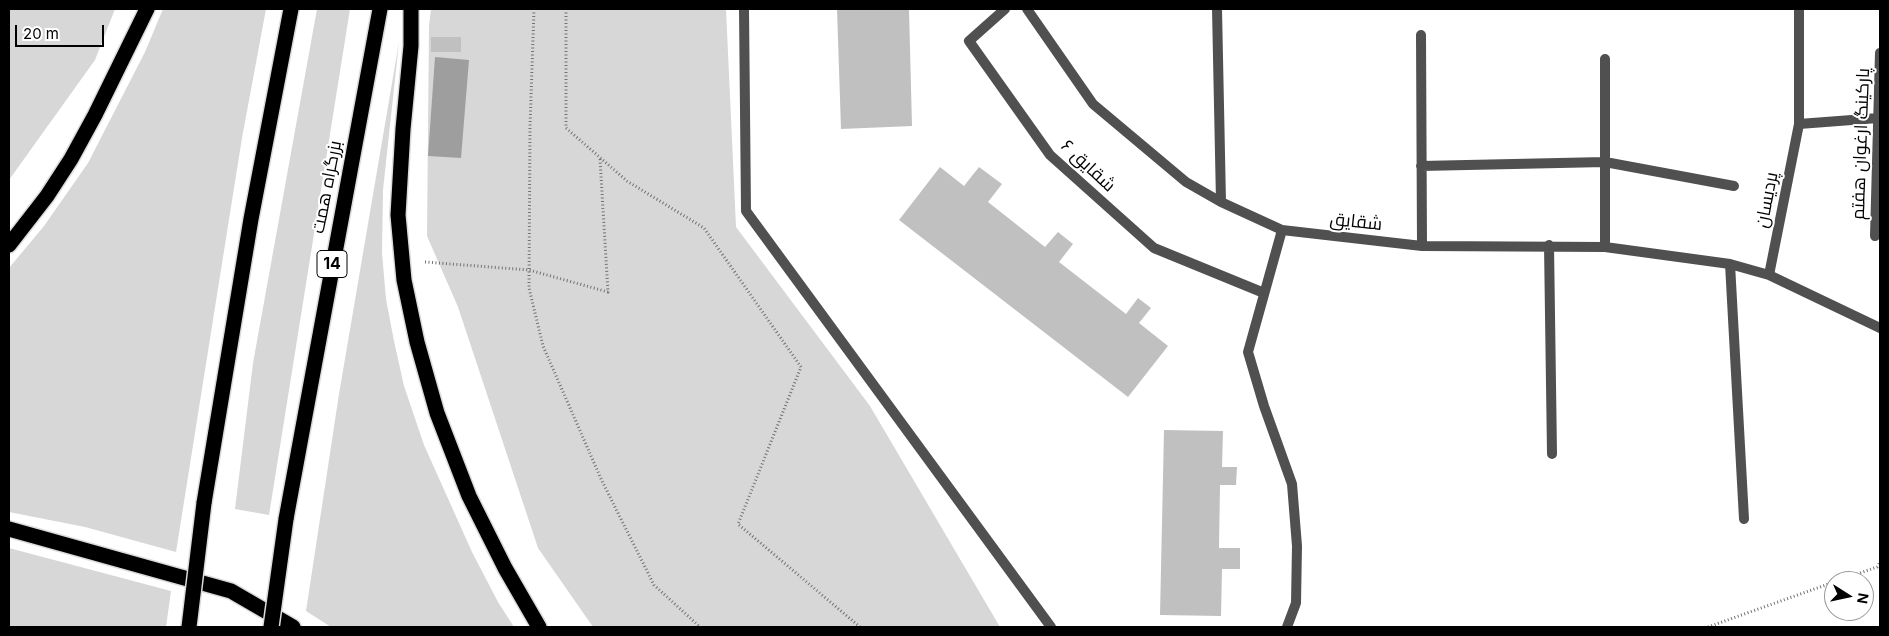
<!DOCTYPE html>
<html>
<head>
<meta charset="utf-8">
<style>
	body { margin:0 }
	#map { position:relative; width:1889px; height:636px; overflow:hidden; background:#fff; font-family:Inter,sans-serif }
	canvas { display:block }
	.frame { position:absolute; inset:0; border:10px solid #000; pointer-events:none }
	.north { position:absolute; left:1824px; top:571px; width:50px; height:50px; box-sizing:border-box; background:#fff; border:1px solid #999; border-radius:50%; rotate:100deg; font-size:14px; font-weight:700; line-height:20px; text-align:center; color:#000 }
	.north::after { content:''; display:block; margin:auto; width:18px; height:22px; background:#000; clip-path:polygon(50% 0,100% 100%,50% 72%,0 100%) }
	.scale { position:absolute; left:15px; top:25px; width:89px; height:22px; box-sizing:border-box; border:2px solid #000; border-top:0; padding-left:6px; font-size:15px; line-height:18px; white-space:nowrap; color:#000; -webkit-text-stroke:4px #fff; paint-order:stroke }
</style>
</head>
<body>
<div id="map">
<canvas width="1889" height="636"></canvas>
<div class="frame"></div>
<div class="north">N</div>
<div class="scale">20 m</div>
</div>
<script>
const g = document.querySelector('canvas').getContext('2d');
g.lineJoin = 'round';
function fillPath(path, color) { g.fillStyle = color; g.fill(path, 'evenodd'); }
const shape = rows => new Path2D(rows.map(r => 'M' + r).join(''));
function stroke(path, color, width, dash) { g.strokeStyle = color; g.lineWidth = width; g.lineCap = dash ? 'butt' : 'round'; g.setLineDash(dash || []); g.stroke(path); }
function write(font, color, halo, rows, align = 'center') {
  g.font = font + ' Inter,Cairo,sans-serif'; g.lineWidth = 4; g.setLineDash([]); g.textBaseline = 'middle'; g.strokeStyle = halo; g.fillStyle = color; for (const [text, x, y, turn = 0] of rows) {
    g.save(); g.translate(x, y); g.rotate((+turn || 0) * Math.PI / 180); g.textAlign = isNaN(turn) ? turn : align; if (halo) g.strokeText(text, 0, 0); g.fillText(text, 0, 0); g.restore();
  }
}
fillPath(shape([
	[9,9,115,9,95,60,9,180],
	[163,9,266,9,242,138,176,552,85,527,9,512,9,268,44,226,88,163,145,52],
	[317,9,350,9,269,515,235,509,253,363],
	[431,9,726,9,736,227,870,406,1000,627,593,627,538,548,458,307,427,236,429,26],
	[399,42,383,190,382,253,386,299,394,341,404,386,424,445,472,552,498,602,514,627,331,627,306,611,339,394],
	[9,548,171,591,166,627,9,627]
]), '#d7d7d7');
fillPath(shape([
	[435,57,469,60,461,158,428,156]
]), '#9e9e9e');
fillPath(shape([
	[837,9,909,9,912,126,841,129],
	[431,37,461,37,461,52,431,52],
	[940,167,964,186,979,167,1002,184,988,202,1045,247,1058,232,1073,244,1059,262,1126,314,1138,298,1151,308,1139,323,1168,346,1128,397,899,220],
	[1164,430,1223,431,1222,467,1237,467,1236,485,1220,485,1219,548,1240,548,1240,569,1222,569,1221,616,1160,615]
]), '#c0c0c0');
const highway = shape([
	[411,9,411,46,403,129,398,215,404,280,417,342,437,413,469,496,505,568,539,627],
	[9,245,47,196,71,159,95,115,147,9],
	[204,503,251,219,291,9],
	[286,519,380,9],
	[9,529,231,591,293,627]
]);
stroke(highway, '#dbdbdb', 18);
stroke(shape([
	[534,9,530,127,529,288,543,346,602,481,654,585,700,627],
	[566,9,566,128,627,181,704,228,801,367,738,524,860,627],
	[425,262,529,270,608,292,600,159],
	[1837,581,1877,567,1880,562],
	[1708,627,1834,582]
]), '#727272', 3, [1, 2.5]);
stroke(shape([
	[744,9,746,211,1051,627],
	[1005,9,969,41,1050,155,1154,248,1264,293],
	[1027,9,1093,104,1186,182,1221,202,1282,230,1422,246,1605,247,1730,264,1769,275,1880,328],
	[1217,9,1221,202],
	[1421,35,1422,246],
	[1799,124,1878,118],
	[1421,166,1605,162,1734,186],
	[1282,230,1248,352,1264,406,1292,484,1297,546,1296,603,1287,627],
	[1875,236,1880,53],
	[1549,245,1552,454],
	[1605,247,1605,59],
	[1730,264,1744,519],
	[1769,275,1799,124,1799,9]
]), '#505050', 10);
stroke(highway, '#000', 15);
const highwayBridge = shape([
	[189,627,204,503],
	[271,627,286,519]
]);
stroke(highwayBridge, '#dbdbdb', 18, []);
stroke(highwayBridge, '#000', 15);
for (const [x, y, w] of [
	[332,264,30]
]) { const box = new Path2D(); box.roundRect(x - w / 2, y - 13.5, w, 27, 4); g.fillStyle = '#fff'; g.fill(box); stroke(box, '#000', 1); }
write('bold 16px', '#000', null, [
	["14",332,264]
]);
write('18px', '#000', '#fff', [
	["پارکینگ ارغوان هفتم",1861,144,-88],
	["شقایق ۶",1088,166,43],
	["بزرگراه همت",327,187,-79],
	["پردیسان",1767,200,-79],
	["شقایق",1356,222,6]
]);
</script>
</body>
</html>
